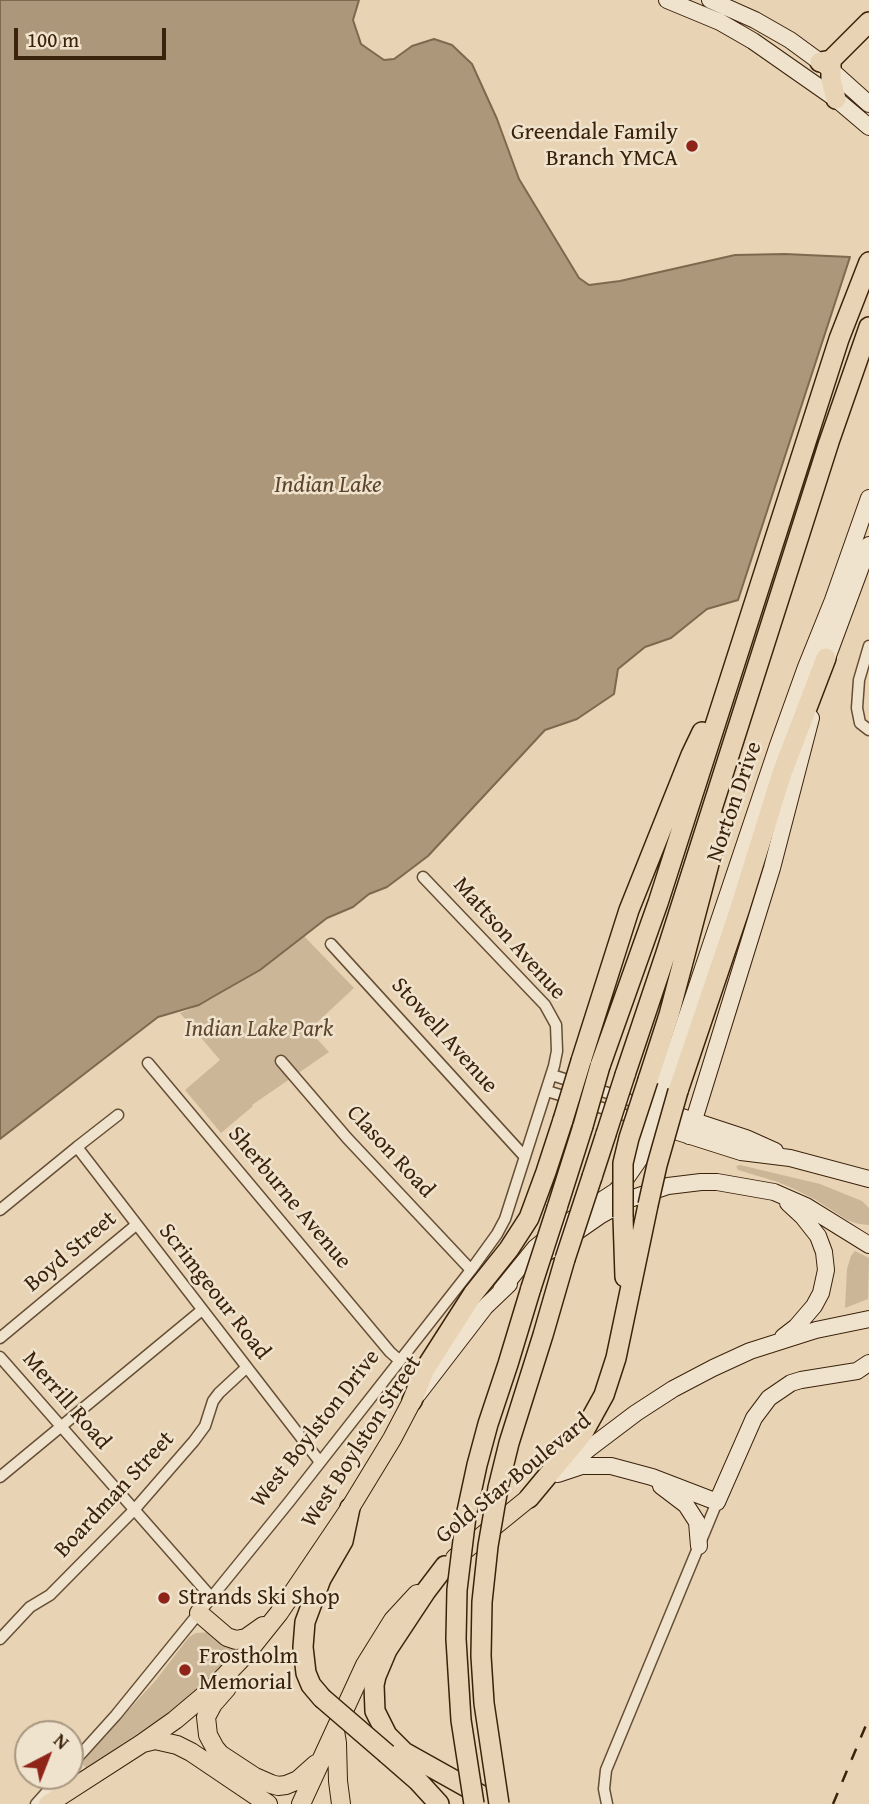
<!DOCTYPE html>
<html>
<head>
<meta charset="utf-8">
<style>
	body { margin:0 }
	#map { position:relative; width:869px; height:1804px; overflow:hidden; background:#e8d4b4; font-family:"Gentium Book Plus",serif }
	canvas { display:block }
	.north { position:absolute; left:14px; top:1720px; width:70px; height:70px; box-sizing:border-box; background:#f0e3ce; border:2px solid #a89680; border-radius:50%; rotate:42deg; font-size:19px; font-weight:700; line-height:28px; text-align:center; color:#3b220b }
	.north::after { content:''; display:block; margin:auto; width:24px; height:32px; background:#8f2418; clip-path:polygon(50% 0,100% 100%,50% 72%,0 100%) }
	.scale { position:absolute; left:14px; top:28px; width:152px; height:32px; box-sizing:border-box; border:4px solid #3b220b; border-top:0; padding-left:9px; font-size:21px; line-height:24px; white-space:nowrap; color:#3b220b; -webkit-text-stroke:5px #f0e3ce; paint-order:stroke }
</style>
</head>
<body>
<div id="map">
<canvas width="869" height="1804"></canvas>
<div class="north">N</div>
<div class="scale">100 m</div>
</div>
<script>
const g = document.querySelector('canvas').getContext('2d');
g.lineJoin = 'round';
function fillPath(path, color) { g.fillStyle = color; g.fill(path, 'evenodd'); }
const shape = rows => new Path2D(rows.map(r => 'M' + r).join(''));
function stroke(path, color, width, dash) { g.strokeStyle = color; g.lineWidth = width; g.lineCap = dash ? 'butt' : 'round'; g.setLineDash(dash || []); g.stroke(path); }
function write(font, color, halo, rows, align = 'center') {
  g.font = font + ' "Gentium Book Plus",serif'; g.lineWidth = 5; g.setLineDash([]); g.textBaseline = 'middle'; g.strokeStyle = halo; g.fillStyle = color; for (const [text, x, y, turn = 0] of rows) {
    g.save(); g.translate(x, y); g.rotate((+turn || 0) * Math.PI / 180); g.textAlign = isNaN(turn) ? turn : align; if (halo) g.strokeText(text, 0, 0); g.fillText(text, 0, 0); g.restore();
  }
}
fillPath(shape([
	[304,936,354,988,309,1030,329,1052,252,1105,253,1106,221,1133,185,1090,220,1060,180,1013,193,1008,260,970],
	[740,1165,820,1184,862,1201,869,1208,869,1225,859,1224,847,1220,816,1200,794,1189,778,1182,738,1170,736,1166],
	[855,1251,869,1258,868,1299,845,1308,847,1269,851,1256],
	[211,1632,237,1648,225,1662,207,1680,164,1716,86,1768,82,1763,92,1750,156,1680,189,1637,196,1633]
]), '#cbb697');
const water = shape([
	[0,0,359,0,353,20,361,44,384,60,394,59,412,46,434,39,452,45,472,64,497,119,519,179,579,278,589,285,620,281,735,255,785,254,850,257,738,600,707,609,671,638,645,647,618,669,614,694,577,719,545,730,428,856,399,878,387,887,369,894,353,907,327,918,260,970,216,995,199,1005,158,1017,0,1139,0,0]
]);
fillPath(water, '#ad977b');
stroke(water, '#7f684e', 2);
const street = shape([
	[869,646,859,680,857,708,860,723,869,730],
	[331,944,525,1157],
	[281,1061,347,1138,471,1270],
	[148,1063,390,1352,399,1360],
	[552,1075,642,1104],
	[547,1091,638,1119],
	[77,1147,320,1462],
	[0,1210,77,1147,118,1115],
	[0,1338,136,1225],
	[0,1357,212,1598],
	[0,1477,202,1310],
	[0,1639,30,1607,50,1595,134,1510,194,1441,205,1426,213,1401,219,1393,246,1368],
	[70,1766,116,1715,289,1502,471,1270,497,1234,505,1219,554,1066,557,1051,556,1025,545,1005,423,877],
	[36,1804,61,1776],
	[607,1804,604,1789,606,1770,717,1502]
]);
const secondary = shape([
	[667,0,720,22,753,41,836,99,869,127],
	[710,0,755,20,790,40,831,70,869,104],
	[823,669,869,545],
	[661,1110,746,1138,775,1151],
	[678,1132,741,1152,790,1158,869,1179],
	[689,1136,772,868,811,718],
	[539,1258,601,1215,630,1199,668,1186,701,1182,717,1182,774,1192,806,1206,869,1245],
	[501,1290,535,1248,562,1226,616,1191,623,1183,641,1157,651,1123,778,745,806,667,833,600,869,498],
	[783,1337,796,1327,814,1306,821,1293,826,1270,824,1252,818,1236,803,1217,788,1203],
	[418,1394,485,1307,509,1284],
	[564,1469,591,1447,636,1413,673,1389,713,1368,750,1351,816,1330,869,1319],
	[558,1474,582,1466,611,1466,652,1477,717,1502,754,1418,769,1398,791,1383,801,1380,857,1371,869,1363],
	[661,1486,686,1505,697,1522,699,1546]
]);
const primary = shape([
	[455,1558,529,1498],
	[199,1613,227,1637,236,1640,246,1638,263,1626],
	[227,1688,213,1704,206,1717,208,1735,215,1748,220,1754,255,1777,271,1784,278,1786,286,1785,298,1780,316,1764],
	[335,1731,337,1743,338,1781,341,1804],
	[143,1743,155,1740,177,1745,191,1752,268,1804],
	[48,1804,141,1744,175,1720,213,1688,247,1653,279,1613,350,1508,392,1439,412,1401],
	[301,1804,365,1665,393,1620,417,1594]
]);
const highway = shape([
	[831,60,831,80,836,99],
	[820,62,831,60,869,22],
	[581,1061,629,910,691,755,702,732],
	[600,1066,658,903,839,339,869,262],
	[625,1075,666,953,829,442,869,327],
	[648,1080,669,1015,720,822],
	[678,1091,739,911,782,773,826,658],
	[592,1177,606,1134],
	[557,1208,583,1126],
	[623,1217,625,1277],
	[412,1401,425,1369,473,1294,509,1249,529,1218,546,1172,563,1120],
	[498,1488,509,1443,543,1335,565,1259],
	[529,1498,583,1433,604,1395,616,1358,648,1205],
	[466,1516,477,1465,488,1424,508,1364,531,1288],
	[445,1566,426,1591,387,1650,376,1676,374,1685,375,1711,387,1735,404,1752,497,1804],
	[322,1698,311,1685,306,1673,303,1647,305,1622,321,1579,343,1541,350,1508],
	[387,1754,418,1781,439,1804]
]);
stroke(street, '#664e35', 13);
stroke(secondary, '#3b220b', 18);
stroke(primary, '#3b220b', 20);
stroke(highway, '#3b220b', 22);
stroke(street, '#f0e3ce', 10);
stroke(secondary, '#f0e3ce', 16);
stroke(primary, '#e8d4b4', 18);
stroke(highway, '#e8d4b4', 19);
stroke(shape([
	[833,1804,869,1718]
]), '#3b220b', 2.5, [12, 12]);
const highwayBridge = shape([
	[563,1120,581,1061],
	[583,1126,600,1066],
	[606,1134,625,1075],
	[648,1205,657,1165,678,1091],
	[623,1217,623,1163,629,1138,648,1080],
	[565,1259,592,1177],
	[531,1288,557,1208],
	[498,1488,488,1546,482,1602,481,1656,484,1703,499,1804],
	[466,1516,457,1590,456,1639,461,1720,474,1804],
	[322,1698,387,1754]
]);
stroke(highwayBridge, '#3b220b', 22, []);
stroke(highwayBridge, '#e8d4b4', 19);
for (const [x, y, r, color] of [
	[692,146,7,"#8f2418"],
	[164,1598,7,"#8f2418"],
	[185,1670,7,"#8f2418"]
]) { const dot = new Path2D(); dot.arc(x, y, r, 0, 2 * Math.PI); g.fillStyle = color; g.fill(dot); stroke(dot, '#f0e3ce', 2.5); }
write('23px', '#3b220b', '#f0e3ce', [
	["Greendale Family",678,133,"right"],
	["Branch YMCA",678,159,"right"],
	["Strands Ski Shop",178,1598],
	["Frostholm",199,1657],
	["Memorial",199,1683]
], 'left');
write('23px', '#3b220b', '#f0e3ce', [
	["Norton Drive",735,802,-71],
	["Mattson Avenue",509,939,48],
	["Stowell Avenue",444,1036,48],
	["Clason Road",390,1152,47],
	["Sherburne Avenue",289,1198,50],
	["Boyd Street",71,1252,-40],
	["Scrimgeour Road",214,1292,52],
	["Merrill Road",66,1401,49],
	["West Boylston Drive",316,1429,-52],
	["West Boylston Street",362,1442,-57],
	["Gold Star Boulevard",514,1479,-39],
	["Boardman Street",115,1495,-47]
]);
write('italic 23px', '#5f472e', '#f0e3ce', [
	["Indian Lake Park",259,1030]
]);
write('italic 24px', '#5d452d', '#f0e3ce', [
	["Indian Lake",328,486]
]);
</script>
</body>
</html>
